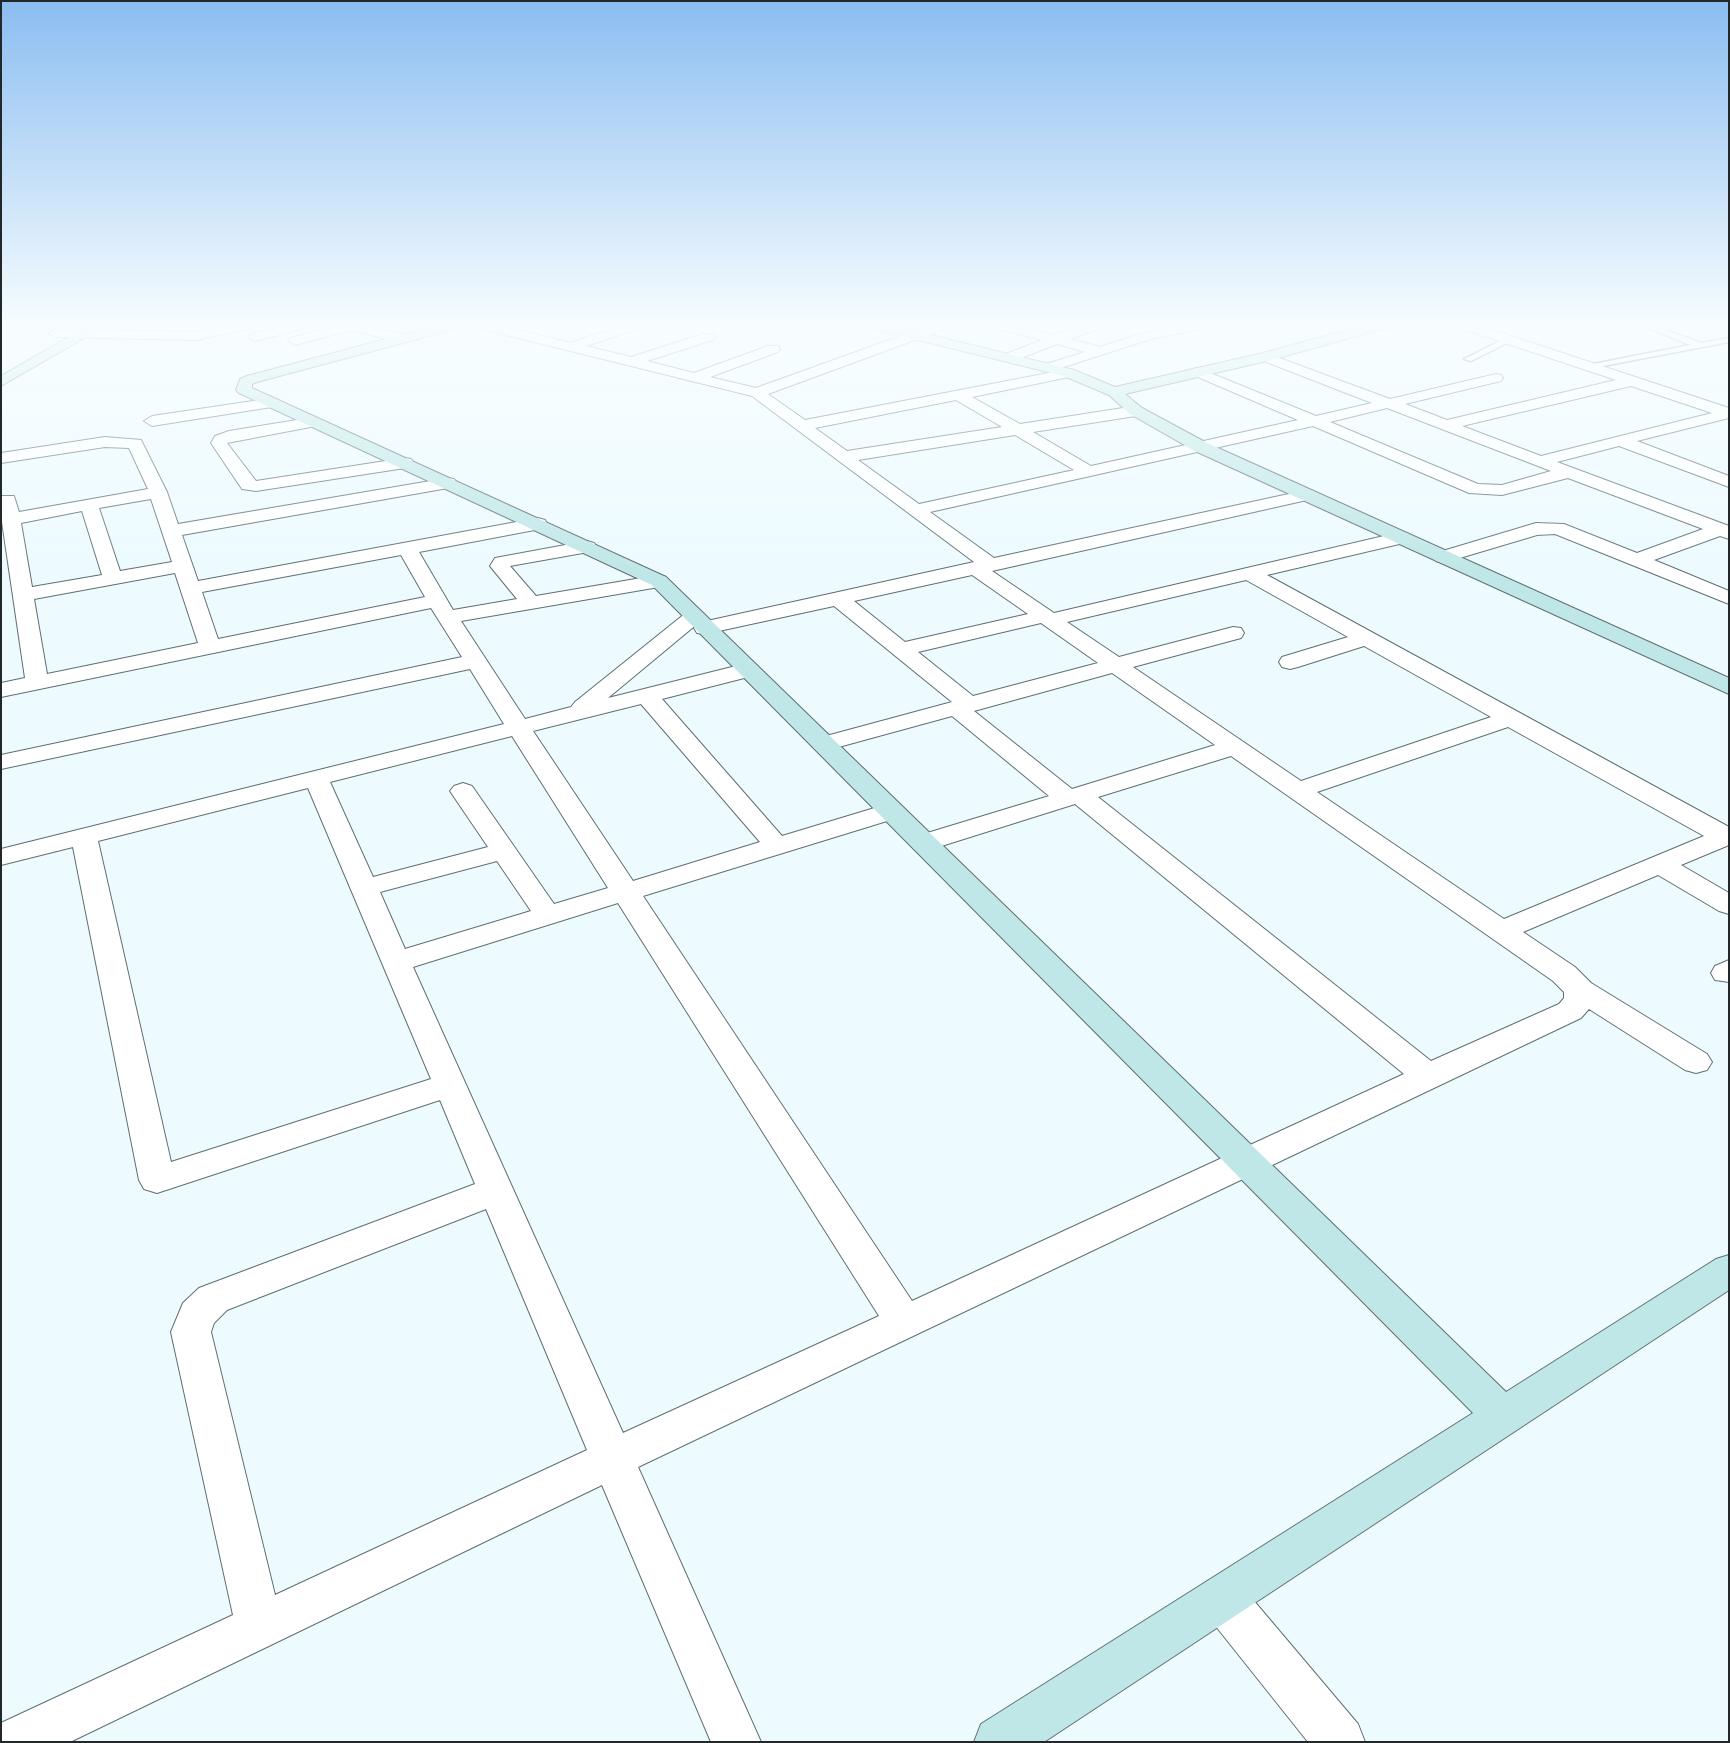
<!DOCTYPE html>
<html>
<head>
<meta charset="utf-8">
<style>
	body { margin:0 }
	#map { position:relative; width:1730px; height:1743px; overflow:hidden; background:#edfbff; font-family:Spectral,serif }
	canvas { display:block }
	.frame { position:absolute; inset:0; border:2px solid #22282a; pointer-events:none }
</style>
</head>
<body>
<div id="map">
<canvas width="1730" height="1743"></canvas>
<div class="frame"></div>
</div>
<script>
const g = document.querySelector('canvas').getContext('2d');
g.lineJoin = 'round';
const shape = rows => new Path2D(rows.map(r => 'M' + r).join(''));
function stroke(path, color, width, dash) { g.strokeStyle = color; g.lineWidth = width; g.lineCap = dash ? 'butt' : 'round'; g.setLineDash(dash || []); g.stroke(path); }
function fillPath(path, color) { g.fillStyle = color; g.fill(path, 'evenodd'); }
const lane = shape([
	[1644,326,1655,326,1701,343,1729,338,1729,342,1587,369,1583,366,1690,345,1644,326],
	[1506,338,1513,340,1471,361,1464,359,1506,338]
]);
const street = shape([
	[225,326,251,326,249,329,196,340,55,337,48,333,55,329,196,332,225,326],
	[282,326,305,326,303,329,255,341,248,337,250,334,282,326],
	[336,326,367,326,407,336,409,339,402,343,351,330,295,345,288,341,290,338,336,326],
	[480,326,503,326,571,343,620,326,640,326,638,329,586,346,631,357,703,334,713,334,715,337,713,340,647,361,694,373,768,346,778,346,780,349,778,352,710,377,756,388,928,326,947,326,945,329,768,394,805,420,1069,369,1074,370,1076,373,1074,376,972,397,1020,424,1136,406,1142,408,1144,411,1136,416,1033,432,1091,466,1298,420,1193,375,1191,372,1193,369,1198,368,1316,416,1372,403,1261,360,1259,357,1266,353,1390,399,1496,374,1501,375,1503,378,1501,381,1405,404,1447,420,1616,380,1463,329,1461,326,1481,326,1729,408,1729,418,1637,441,1729,476,1729,487,1619,446,1557,462,1729,526,1729,539,1720,536,1654,560,1729,591,1729,604,1555,534,1537,535,1443,563,1436,561,1433,557,1436,553,1536,523,1564,524,1637,553,1703,529,1568,478,1502,495,1469,493,1313,426,930,512,994,558,1307,490,1313,491,1316,495,1313,499,1307,500,992,571,1054,613,1401,532,1408,534,1410,538,1408,542,1267,575,1729,827,1729,845,1681,865,1729,893,1729,914,1719,911,1658,875,1523,932,1575,967,1591,983,1707,1054,1712,1062,1707,1070,1696,1073,1685,1070,1589,1009,1581,1018,638,1467,761,1742,711,1742,602,1485,70,1742,1,1742,1,1723,233,1615,171,1332,183,1303,199,1288,475,1184,440,1100,157,1193,144,1189,139,1180,73,847,1,865,1,849,504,724,470,669,1,769,1,755,462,657,431,608,1,697,1,683,25,678,1,515,2,496,14,496,19,512,148,489,129,448,105,447,1,463,1,453,105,437,141,440,167,492,178,524,448,478,454,479,457,483,454,487,448,488,182,535,198,581,538,518,545,520,547,524,545,528,419,552,453,610,517,599,490,566,495,558,587,541,594,543,597,547,594,551,510,566,536,596,659,575,666,577,669,581,666,585,659,587,461,621,525,719,571,707,575,702,687,612,694,610,701,612,704,616,698,623,974,562,752,396,482,329,480,326],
	[1631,386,1712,413,1541,456,1462,426,1631,386],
	[956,400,1002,427,847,451,815,428,956,400],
	[1387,408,1551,471,1502,485,1478,484,1330,422,1387,408],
	[1015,435,1074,470,919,504,858,460,1015,435],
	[151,499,172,562,120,571,99,508,151,499],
	[82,511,102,575,32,587,21,523,82,511],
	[401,555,425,597,218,639,202,592,401,555],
	[175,573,198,643,47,674,34,599,175,573],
	[972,575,1028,614,905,642,854,601,972,575],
	[1246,580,1348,637,1282,657,1279,662,1282,667,1290,669,1298,667,1364,646,1491,717,1301,781,1133,667,1241,638,1244,633,1241,628,1233,627,1119,657,1067,622,1246,580],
	[834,606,952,702,815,739,812,744,815,749,824,751,952,716,1049,796,914,837,910,843,914,849,923,851,932,849,1075,804,1404,1074,912,1301,643,896,900,817,904,811,900,805,891,803,782,836,662,699,756,675,759,670,756,665,748,663,608,698,697,624,694,628,697,633,705,634,834,606],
	[1041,623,1098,663,973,696,918,652,1041,623],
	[1112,673,1215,745,1072,789,974,711,1112,673],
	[641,704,760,842,633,881,533,731,641,704],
	[1508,727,1704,836,1504,919,1317,792,1508,727],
	[512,736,608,888,554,904,472,786,463,783,454,786,450,791,488,847,373,877,330,782,512,736],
	[1231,756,1553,981,1564,992,1564,998,1559,1004,1431,1061,1098,797,1231,756],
	[308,788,431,1079,171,1162,98,841,308,788],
	[497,861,531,911,405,949,380,892,497,861],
	[618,903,879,1316,623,1433,413,967,618,903],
	[486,1209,587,1450,275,1595,211,1332,214,1323,227,1310,486,1209],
	[996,326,1019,326,1055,335,1081,326,1100,326,1098,329,1070,339,1100,347,1143,333,1177,326,1204,326,1202,329,1151,339,1048,372,1043,371,1041,368,1043,365,1085,352,1057,344,1013,361,1003,361,1001,358,1003,355,1042,340,998,329,996,326],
	[273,398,278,400,281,403,278,406,152,426,144,421,152,416,273,398],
	[315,417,323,422,321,425,227,443,256,481,405,458,411,459,414,463,411,467,405,468,256,491,242,489,211,443,215,436,229,431,315,417],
	[1729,960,1729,982,1715,980,1711,973,1715,966,1729,960],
	[1222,1575,1238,1582,1358,1724,1365,1742,1308,1742,1206,1614,1199,1598,1206,1582,1222,1575]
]);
const secondary = shape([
	[88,326,105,326,1,386,1,376,88,326],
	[435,326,457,326,455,329,257,382,252,384,252,388,666,577,1506,1392,1716,1259,1729,1255,1729,1290,1044,1742,974,1742,981,1724,1473,1413,652,585,239,393,236,390,240,379,247,376,435,326],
	[871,326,894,326,1074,370,1115,387,1263,353,1362,326,1393,326,1391,329,1371,332,1271,360,1125,394,1142,408,1207,443,1729,678,1729,694,1195,451,1130,414,1109,395,1064,376,873,329,871,326]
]);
stroke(lane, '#5f6f72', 3);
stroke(street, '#5f6f72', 2);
stroke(secondary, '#5f6f72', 2);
fillPath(lane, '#fff');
fillPath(street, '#fff');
fillPath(secondary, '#c0e7e7');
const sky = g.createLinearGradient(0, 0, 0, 570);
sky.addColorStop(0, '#8bbdf0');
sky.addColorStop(0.57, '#f7fdff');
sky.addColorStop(1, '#f7fdff00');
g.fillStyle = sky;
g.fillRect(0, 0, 1730, 570);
</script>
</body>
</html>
